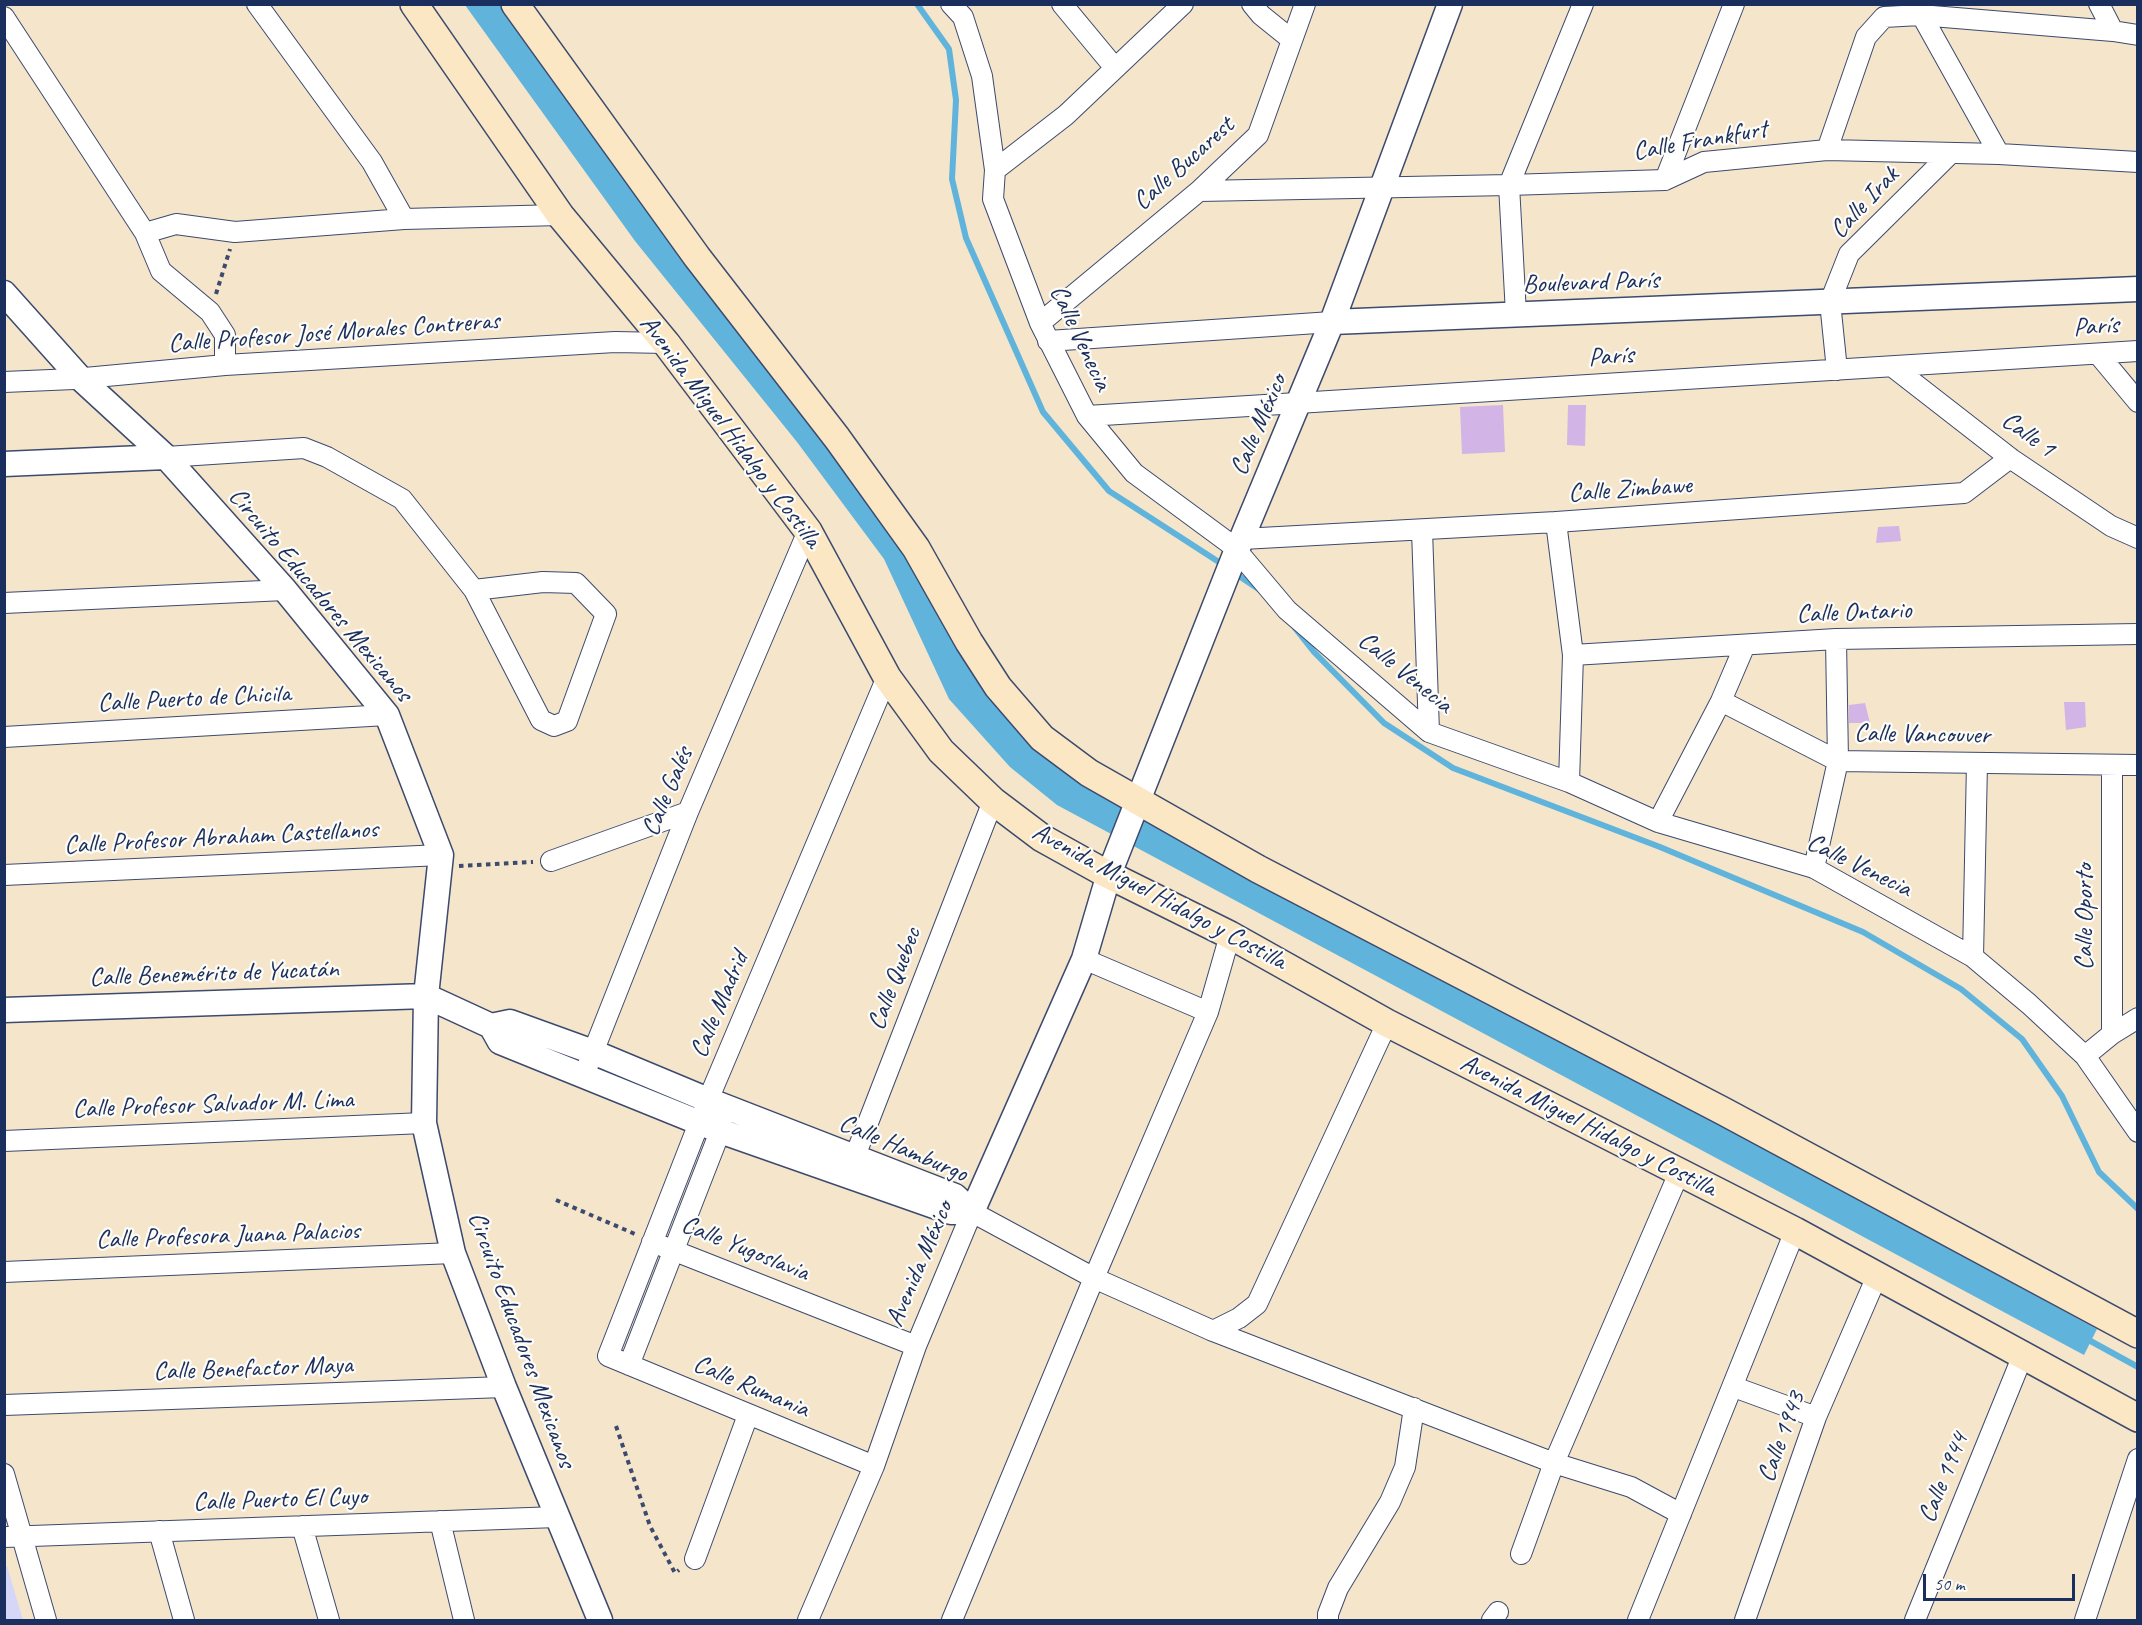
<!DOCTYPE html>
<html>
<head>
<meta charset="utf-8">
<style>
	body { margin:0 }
	#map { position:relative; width:2142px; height:1625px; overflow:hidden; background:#f4e5cb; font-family:Caveat,sans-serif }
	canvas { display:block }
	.frame { position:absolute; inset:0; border:6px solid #1b2f5e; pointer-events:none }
	.scale { position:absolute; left:1923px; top:1574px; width:152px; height:27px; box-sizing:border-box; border:3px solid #1b2f5e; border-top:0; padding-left:8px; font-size:18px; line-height:21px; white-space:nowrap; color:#1b2f5e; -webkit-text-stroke:4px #fdfcf7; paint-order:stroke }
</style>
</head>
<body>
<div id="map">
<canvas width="2142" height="1625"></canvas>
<div class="frame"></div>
<div class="scale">50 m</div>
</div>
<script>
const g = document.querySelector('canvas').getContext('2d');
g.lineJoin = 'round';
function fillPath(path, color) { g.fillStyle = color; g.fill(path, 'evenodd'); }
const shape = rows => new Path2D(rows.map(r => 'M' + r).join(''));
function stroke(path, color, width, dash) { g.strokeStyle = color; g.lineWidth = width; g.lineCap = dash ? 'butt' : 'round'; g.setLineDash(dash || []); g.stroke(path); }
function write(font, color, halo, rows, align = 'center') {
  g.font = font + ' Caveat,sans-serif'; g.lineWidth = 4.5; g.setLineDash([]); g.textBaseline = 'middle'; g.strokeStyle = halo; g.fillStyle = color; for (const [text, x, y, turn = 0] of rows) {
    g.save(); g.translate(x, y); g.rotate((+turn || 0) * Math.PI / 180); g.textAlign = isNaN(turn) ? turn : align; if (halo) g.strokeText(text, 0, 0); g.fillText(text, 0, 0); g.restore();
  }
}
fillPath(shape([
	[5,1566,7,1566,23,1620,5,1620]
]), '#d6d7f8');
fillPath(shape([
	[465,5,505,5,839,450,1061,766,2097,1329,2084,1355,1057,805,1010,767,949,699,884,559,797,442,635,241]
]), '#60b4dc');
stroke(shape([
	[917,4,949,49,956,100,952,179,966,238,1043,412,1109,491,1225,566],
	[1233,572,1260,590],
	[1295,628,1314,652,1384,723,1453,768,1660,847,1863,932,1961,989,2022,1039,2062,1096,2099,1172,2138,1209],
	[2085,1338,2138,1367]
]), '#60b4dc', 6);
fillPath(shape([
	[1503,405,1505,452,1462,454,1460,407],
	[1568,405,1586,405,1585,446,1567,445],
	[1899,526,1901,541,1876,543,1878,527],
	[2064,702,2085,702,2086,727,2066,730],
	[1865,703,1870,723,1849,723,1849,705]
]), '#d2b4e7');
const minor = shape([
	[257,4,372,162,404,219],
	[951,4,963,17,982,76,995,170,993,199,1040,323,1087,416,1134,473,1233,546,1287,610,1429,732,1569,782,1658,822,1814,868,1973,957,2029,1004,2085,1056,2138,1132],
	[1062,4,1115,68],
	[1252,4,1261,15,1292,40],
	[2099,4,2113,31],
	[1917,7,1999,154],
	[4,17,145,233,161,271,210,312,225,335,225,365],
	[1827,150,1866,37,1884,17,1920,15,2113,31,2138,35],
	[995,170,1066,115,1183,4],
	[1665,180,1734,4],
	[1199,191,1509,185,1665,180,1704,162,1827,150,1999,154,2138,162],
	[145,233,176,224,235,232,404,219,560,215],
	[1516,314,1509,185,1583,4],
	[1040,323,1199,191,1258,135,1305,4],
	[1048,341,1332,322],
	[2098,354,2138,402],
	[1893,367,2010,458,2111,526,2138,538],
	[1837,370,1830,302,1849,254,1950,154],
	[4,382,74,379,225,365,615,342,666,343],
	[1087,416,2138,351],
	[166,457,304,448,327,457,402,499,474,590,541,720,554,726,567,721,606,614,576,583,543,582,474,590],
	[1556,522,1573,655,1569,782],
	[1422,530,1429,732],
	[1242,539,1556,522,1964,493,2010,458],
	[4,603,285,590],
	[1573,655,1836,639,2138,634],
	[1721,701,1838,761,2138,765],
	[4,737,387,715],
	[1658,822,1721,701,1745,645],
	[551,861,688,812],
	[1814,868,1838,761,1836,639],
	[4,875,441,855],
	[1973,957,1977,763],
	[1084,959,1208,1012],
	[2112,1034,2138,1018],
	[2085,1056,2112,1034,2112,765],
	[588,1065,688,812,808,531],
	[4,1141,424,1123],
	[850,1169,993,801],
	[652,1242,916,1346],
	[4,1272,453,1253],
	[1213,1331,1239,1318,1257,1304,1387,1023],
	[629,1365,721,1129,723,1106],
	[1734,1387,1816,1417],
	[4,1405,504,1387],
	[874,1466,608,1356,708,1100,887,677],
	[4,1474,46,1620],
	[440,1521,464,1620],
	[302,1526,329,1620],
	[159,1531,184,1620],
	[4,1537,557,1517],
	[1521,1554,1554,1463,1679,1173],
	[695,1559,748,1415],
	[808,1620,874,1466,916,1346,972,1212,1094,1278,1213,1331,1554,1463,1631,1487,1681,1514],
	[952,1620,1094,1278,1208,1012,1230,935],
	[1328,1620,1328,1614,1338,1588,1390,1502,1405,1467,1414,1408],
	[1492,1620,1498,1612],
	[1638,1620,1795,1231],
	[1745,1620,1816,1417,1877,1276],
	[1915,1620,2023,1355],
	[2085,1620,2138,1459]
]);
const tertiary = shape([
	[4,293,80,378,166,457,285,590,387,715,441,855,426,996,424,1123,453,1253,504,1387,600,1620],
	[1332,322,2138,289],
	[4,464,166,457],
	[4,1010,426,996,491,1026,510,1022,593,1052,708,1100,955,1196,972,1212],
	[491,1026,500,1042,720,1131,951,1212,970,1212],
	[972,1212,1084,959,1109,874,1234,557,1332,322,1450,4]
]);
const secondary = shape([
	[414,4,560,215,666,343,808,531,887,677,941,751,993,801,1042,838,1105,873,1230,935,1387,1023,1795,1231,2138,1418],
	[515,4,697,257,837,438,916,548,969,642,998,687,1042,738,1089,773,1258,869,1723,1111,2138,1334]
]);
stroke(minor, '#3c4a6e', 22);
stroke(tertiary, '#3c4a6e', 27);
stroke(secondary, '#3c4a6e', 30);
stroke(shape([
	[216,294,230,249],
	[459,866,533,862],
	[556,1200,635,1234],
	[616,1426,650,1526,675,1573,679,1570]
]), '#3c4a6e', 4, [4.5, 4.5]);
stroke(minor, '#fff', 20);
stroke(tertiary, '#fff', 24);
stroke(secondary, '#fbe7c3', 27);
write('26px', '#1b2f5e', '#fdfcf7', [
	["Calle Frankfurt",1700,141,-10],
	["Calle Bucarest",1184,164,-42],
	["Calle Irak",1865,203,-47],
	["Boulevard París",1591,283,-2],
	["París",2096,327,-4],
	["Calle Profesor José Morales Contreras",334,333,-4],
	["Calle Venecia",1080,338,65],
	["París",1611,357,-4],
	["Calle México",1259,425,-67],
	["Avenida Miguel Hidalgo y Costilla",730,432,53],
	["Calle 1",2028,435,36],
	["Calle Zimbawe",1630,490,-4],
	["Circuito Educadores Mexicanos",320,595,50],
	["Calle Ontario",1854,613,-2],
	["Calle Venecia",1405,673,39],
	["Calle Puerto de Chicila",194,699,-3],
	["Calle Vancouver",1922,735,1],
	["Calle Galés",668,792,-67],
	["Calle Profesor Abraham Castellanos",221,838,-3],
	["Calle Venecia",1859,866,26],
	["Avenida Miguel Hidalgo y Costilla",1159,897,28],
	["Calle Oporto",2085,917,-90],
	["Calle Benemérito de Yucatán",214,974,-2],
	["Calle Quebec",895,979,-69],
	["Calle Madrid",720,1005,-67],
	["Calle Profesor Salvador M. Lima",213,1105,-2],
	["Avenida Miguel Hidalgo y Costilla",1588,1126,27],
	["Calle Hamburgo",903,1149,23],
	["Calle Profesora Juana Palacios",228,1236,-2],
	["Calle Yugoslavia",745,1249,22],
	["Avenida México",920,1264,-67],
	["Circuito Educadores Mexicanos",521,1340,70],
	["Calle Benefactor Maya",253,1369,-2],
	["Calle Rumania",751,1387,23],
	["Calle 1943",1782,1437,-70],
	["Calle 1944",1944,1478,-68],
	["Calle Puerto El Cuyo",280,1500,-2]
]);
</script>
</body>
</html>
